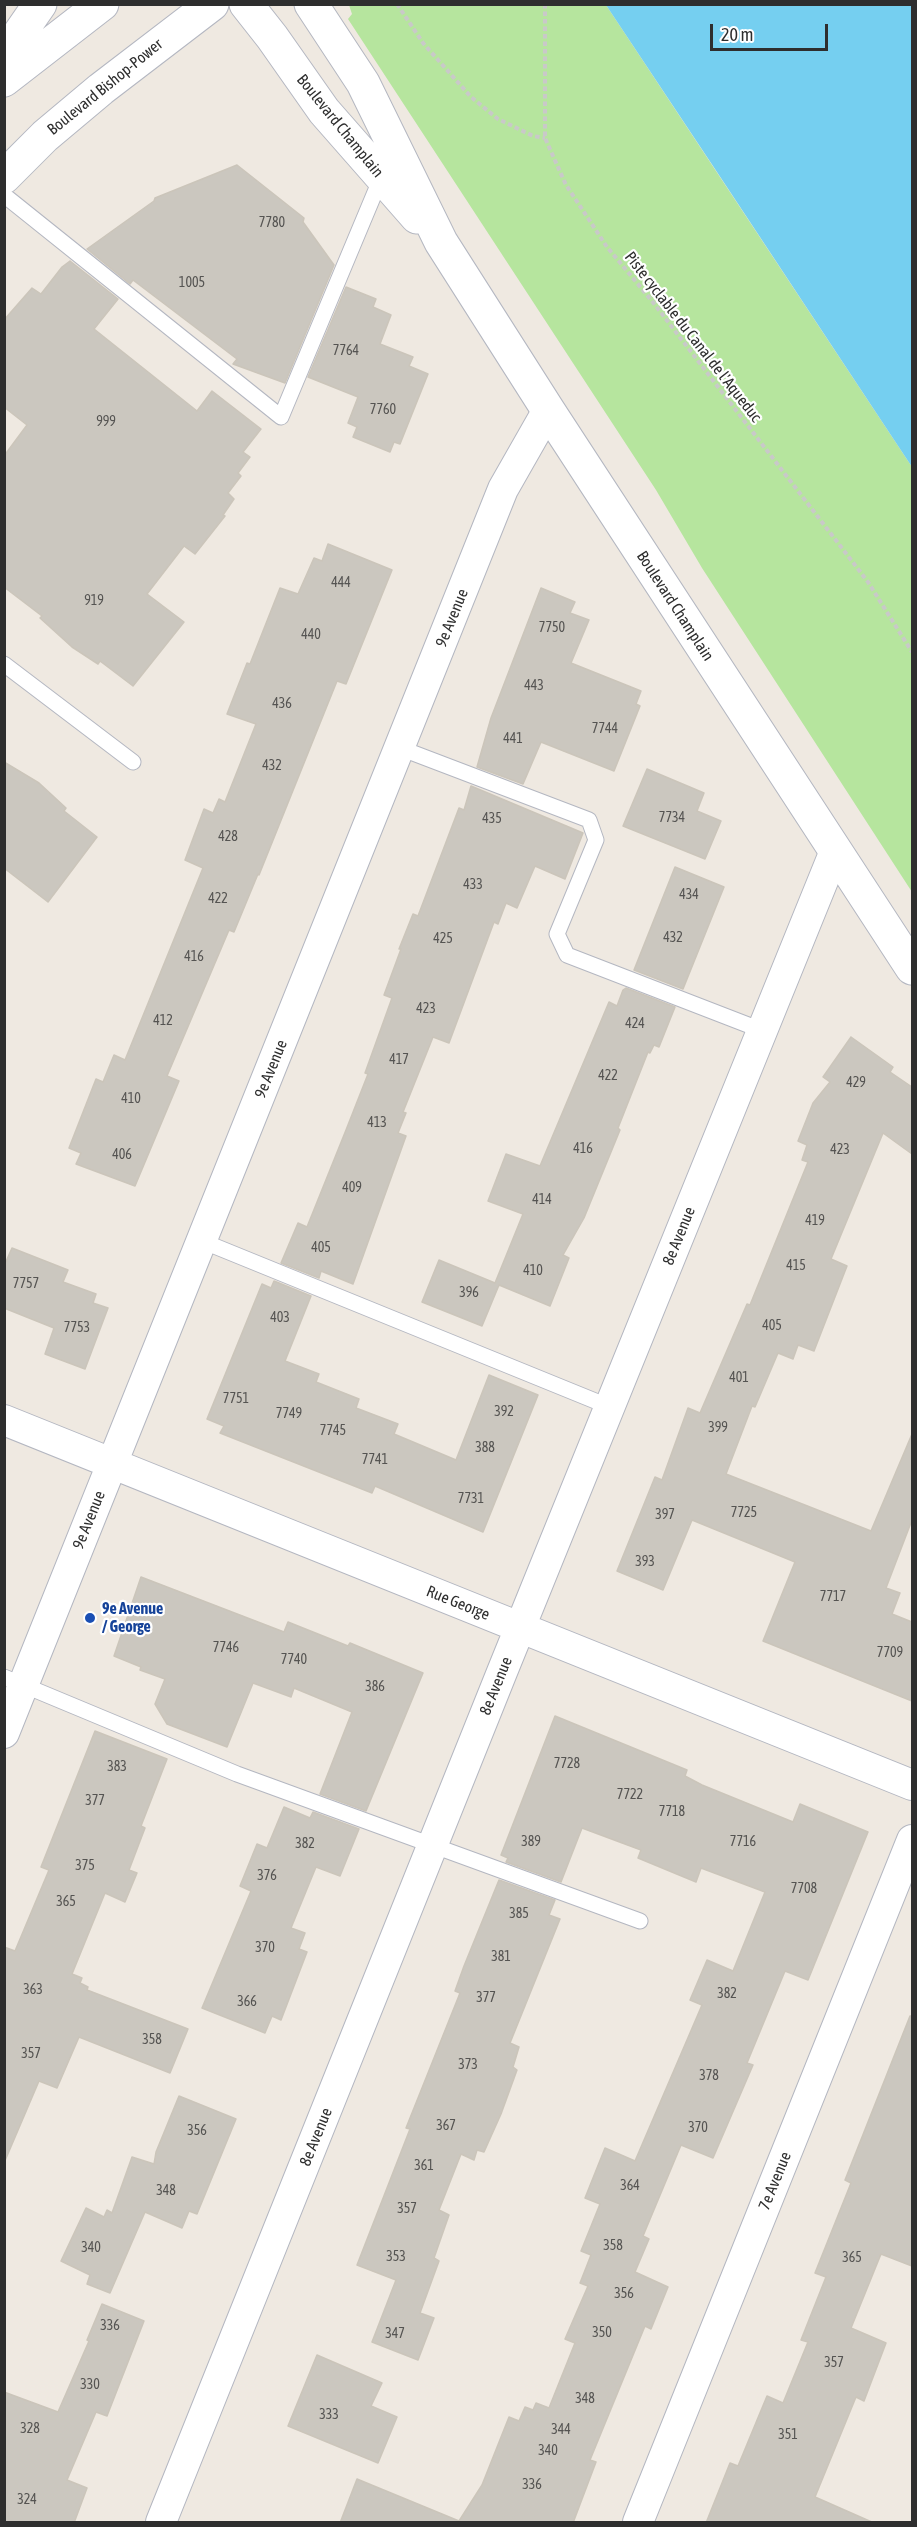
<!DOCTYPE html>
<html>
<head>
<meta charset="utf-8">
<style>
	body { margin:0 }
	#map { position:relative; width:917px; height:2527px; overflow:hidden; background:#efe9e1; font-family:"Asap Condensed",sans-serif }
	canvas { display:block }
	.frame { position:absolute; inset:0; border:6px solid #2e2e2e; pointer-events:none }
	.scale { position:absolute; left:710px; top:24px; width:118px; height:27px; box-sizing:border-box; border:3px solid #2e2e2e; border-top:0; padding-left:8px; font-size:18px; line-height:21px; white-space:nowrap; color:#2e2e2e; -webkit-text-stroke:4px #fff; paint-order:stroke }
</style>
</head>
<body>
<div id="map">
<canvas width="917" height="2527"></canvas>
<div class="frame"></div>
<div class="scale">20 m</div>
</div>
<script>
const g = document.querySelector('canvas').getContext('2d');
g.lineJoin = 'round';
function fillPath(path, color) { g.fillStyle = color; g.fill(path, 'evenodd'); }
const shape = rows => new Path2D(rows.map(r => 'M' + r).join(''));
function stroke(path, color, width, dash) { g.strokeStyle = color; g.lineWidth = width; g.lineCap = dash ? 'butt' : 'round'; g.setLineDash(dash || []); g.stroke(path); }
function write(font, color, halo, rows, align = 'center') {
  g.font = font + ' "Asap Condensed",sans-serif'; g.lineWidth = 4.5; g.setLineDash([]); g.textBaseline = 'middle'; g.strokeStyle = halo; g.fillStyle = color; for (const [text, x, y, turn = 0] of rows) {
    g.save(); g.translate(x, y); g.rotate((+turn || 0) * Math.PI / 180); g.textAlign = isNaN(turn) ? turn : align; if (halo) g.strokeText(text, 0, 0); g.fillText(text, 0, 0); g.restore();
  }
}
fillPath(shape([
	[349,5,606,5,912,467,912,892,702,568,656,490,348,19,352,14]
]), '#b6e59e');
fillPath(shape([
	[606,5,912,5,912,467,717,172]
]), '#75cff0');
const building = shape([
	[237,165,304,218,303,222,334,265,285,383,233,364,237,359,133,280,130,284,87,249,154,201,155,198,237,165],
	[70,261,118,299,94,329,197,411,212,391,261,429,243,452,250,457,238,473,241,476,228,493,234,499,223,515,225,516,195,554,184,546,147,594,184,622,133,686,100,661,98,664,72,647,40,618,42,616,4,587,4,456,27,425,4,407,4,320,32,288,41,294,62,267,70,261],
	[346,287,376,299,373,307,391,315,380,344,413,357,409,366,428,374,400,444,394,442,390,452,353,437,357,427,348,423,358,397,308,377,346,287],
	[328,544,392,570,346,684,337,681,259,875,258,874,234,932,229,930,167,1076,179,1081,135,1186,76,1164,81,1153,69,1148,96,1079,103,1082,114,1055,125,1060,203,868,185,860,204,809,213,813,219,799,225,802,256,724,227,714,247,663,250,664,280,588,298,594,314,558,322,561,328,544],
	[541,588,575,602,570,613,589,620,571,663,641,691,636,704,640,706,614,771,541,742,523,784,477,767,491,718,541,588],
	[4,762,39,783,66,808,64,811,97,837,48,902,4,868,4,762],
	[647,769,704,793,697,811,721,821,705,859,623,826,647,769],
	[471,786,583,833,565,879,535,866,517,908,506,903,498,924,494,922,449,1043,433,1037,403,1112,406,1113,398,1133,406,1136,353,1284,321,1271,319,1278,281,1263,298,1223,307,1227,346,1130,368,1074,365,1073,392,998,384,995,401,949,399,949,413,914,418,916,459,808,464,810,471,786],
	[675,867,724,887,683,989,634,970,675,867],
	[626,988,675,1007,659,1047,654,1045,650,1053,648,1052,618,1128,620,1130,584,1218,563,1255,569,1258,550,1306,499,1285,482,1326,422,1302,439,1260,495,1283,523,1214,488,1201,506,1154,540,1166,609,1002,617,1006,623,990,626,988],
	[851,1037,893,1067,890,1072,912,1087,912,1154,883,1133,831,1259,847,1266,814,1351,798,1345,793,1359,778,1353,755,1407,752,1406,726,1474,871,1531,912,1434,912,1520,886,1588,900,1593,892,1614,912,1622,912,1701,763,1641,795,1562,692,1520,663,1590,617,1571,655,1477,662,1480,688,1408,700,1413,747,1304,750,1305,808,1162,802,1160,807,1145,798,1141,813,1103,830,1082,823,1077,851,1037],
	[12,1248,68,1270,63,1282,96,1294,93,1303,108,1308,85,1369,45,1354,54,1328,4,1308,4,1266,12,1248],
	[274,1281,311,1296,285,1361,319,1374,316,1382,359,1399,356,1408,398,1424,394,1434,456,1460,489,1375,538,1395,483,1532,375,1486,372,1493,220,1433,224,1426,207,1419,262,1284,271,1288,274,1281],
	[141,1577,284,1632,288,1622,348,1646,350,1643,423,1673,366,1811,320,1794,352,1712,294,1688,291,1697,253,1683,227,1747,167,1724,155,1704,165,1679,140,1670,141,1667,114,1656,141,1577],
	[555,1716,687,1770,685,1776,702,1785,793,1822,800,1804,868,1832,808,1980,785,1971,747,2063,753,2065,713,2158,681,2145,643,2236,649,2239,635,2272,668,2287,651,2329,645,2326,590,2460,596,2462,573,2523,340,2523,357,2479,459,2521,482,2485,509,2417,519,2421,525,2407,533,2410,536,2403,549,2408,575,2343,565,2339,588,2286,580,2283,591,2255,581,2251,600,2204,585,2198,605,2148,635,2161,702,2005,690,2000,707,1960,733,1971,765,1892,701,1868,696,1882,638,1858,641,1850,582,1828,561,1882,506,1862,508,1858,501,1855,555,1716],
	[95,1731,167,1759,141,1826,145,1828,129,1870,137,1873,125,1902,105,1893,72,1974,82,1978,80,1983,88,1987,87,1990,188,2029,170,2073,79,2037,57,2088,39,2081,4,2163,4,1947,15,1951,49,1870,41,1867,95,1731],
	[284,1807,310,1818,313,1812,359,1829,340,1876,316,1867,291,1928,305,1933,299,1949,307,1952,281,2020,272,2016,265,2033,202,2008,251,1891,240,1886,257,1844,267,1848,284,1807],
	[499,1880,555,1900,549,1915,560,1919,510,2043,519,2047,513,2067,517,2070,501,2114,484,2152,477,2150,474,2160,461,2154,439,2210,449,2215,434,2258,439,2261,420,2313,434,2318,418,2360,372,2342,396,2280,357,2265,410,2129,406,2128,460,1993,455,1991,464,1966,499,1880],
	[910,2016,912,2016,912,2266,881,2254,851,2328,886,2343,864,2401,856,2397,815,2497,874,2523,706,2523,730,2463,738,2466,767,2396,783,2403,808,2342,801,2340,826,2277,815,2273,851,2183,845,2180,910,2016],
	[179,2096,236,2119,197,2214,189,2211,182,2228,145,2212,110,2293,87,2284,90,2275,61,2261,86,2208,104,2217,107,2210,112,2213,132,2157,154,2164,156,2152,179,2096],
	[102,2304,144,2321,107,2416,96,2412,67,2480,87,2488,74,2523,4,2523,4,2392,58,2412,89,2341,87,2340,102,2304],
	[317,2355,382,2383,371,2406,397,2417,378,2463,288,2426,317,2355]
]);
fillPath(building, '#cbc7bf');
stroke(building, '#cbc5ba', 1.5);
const lane = shape([
	[4,195,281,417,381,178],
	[4,664,133,762],
	[400,748,589,820,596,840,557,934,567,955,761,1030],
	[202,1241,610,1407],
	[4,1677,237,1774,640,1921]
]);
const street = shape([
	[4,1420,912,1785],
	[4,1733,503,489,548,410],
	[161,2522,502,1672,835,851],
	[638,2522,912,1840]
]);
const secondary = shape([
	[246,4,272,37,324,111,417,217],
	[311,4,363,83,441,242,548,410,912,968],
	[4,56,40,4],
	[4,80,102,4],
	[4,177,45,136,101,89,212,4]
]);
stroke(lane, '#b4b7c1', 17);
stroke(street, '#b4b7c1', 32);
stroke(secondary, '#b4b7c1', 35);
stroke(shape([
	[397,4,423,43,471,97,498,119,533,136,545,138],
	[545,4,545,138,566,185,607,247,652,301,868,582,912,652]
]), '#c9c9c9', 4, [4.5, 3]);
stroke(lane, '#fff', 15);
stroke(street, '#fff', 30);
stroke(secondary, '#fff', 33);
for (const [x, y, r, color] of [
	[90,1618,6,"#1a4fb4"]
]) { const dot = new Path2D(); dot.arc(x, y, r, 0, 2 * Math.PI); g.fillStyle = color; g.fill(dot); stroke(dot, '#fff', 2); }
write('14px', '#555452', null, [
	["7780",272,223],
	["1005",192,283],
	["7764",346,351],
	["7760",383,410],
	["999",106,422],
	["444",341,583],
	["919",94,601],
	["7750",552,628],
	["440",311,635],
	["443",534,686],
	["436",282,704],
	["7744",605,729],
	["441",513,739],
	["432",272,766],
	["7734",672,818],
	["435",492,819],
	["428",228,837],
	["433",473,885],
	["434",689,895],
	["422",218,899],
	["432",673,938],
	["425",443,939],
	["416",194,957],
	["423",426,1009],
	["412",163,1021],
	["424",635,1024],
	["417",399,1060],
	["422",608,1076],
	["429",856,1083],
	["410",131,1099],
	["413",377,1123],
	["416",583,1149],
	["423",840,1150],
	["406",122,1155],
	["409",352,1188],
	["414",542,1200],
	["419",815,1221],
	["405",321,1248],
	["415",796,1266],
	["410",533,1271],
	["7757",26,1284],
	["396",469,1293],
	["403",280,1318],
	["405",772,1326],
	["7753",77,1328],
	["401",739,1378],
	["7751",236,1399],
	["392",504,1412],
	["7749",289,1414],
	["399",718,1428],
	["7745",333,1431],
	["388",485,1448],
	["7741",375,1460],
	["7731",471,1499],
	["7725",744,1513],
	["397",665,1515],
	["393",645,1562],
	["7717",833,1597],
	["7746",226,1648],
	["7709",890,1653],
	["7740",294,1660],
	["386",375,1687],
	["7728",567,1764],
	["383",117,1767],
	["7722",630,1795],
	["377",95,1801],
	["7718",672,1812],
	["389",531,1842],
	["7716",743,1842],
	["382",305,1844],
	["375",85,1866],
	["376",267,1876],
	["7708",804,1889],
	["365",66,1902],
	["385",519,1914],
	["370",265,1948],
	["381",501,1957],
	["363",33,1990],
	["382",727,1994],
	["377",486,1998],
	["366",247,2002],
	["358",152,2040],
	["357",31,2054],
	["373",468,2065],
	["378",709,2076],
	["367",446,2126],
	["370",698,2128],
	["356",197,2131],
	["361",424,2166],
	["364",630,2186],
	["348",166,2191],
	["357",407,2209],
	["358",613,2246],
	["340",91,2248],
	["353",396,2257],
	["365",852,2258],
	["356",624,2294],
	["336",110,2326],
	["350",602,2333],
	["347",395,2334],
	["357",834,2363],
	["330",90,2385],
	["348",585,2399],
	["333",329,2415],
	["328",30,2429],
	["344",561,2430],
	["351",788,2435],
	["340",548,2451],
	["336",532,2485],
	["324",27,2500]
]);
write('16px', '#2e2e2e', '#fff', [
	["Boulevard Bishop-Power",105,87,-39],
	["Boulevard Champlain",340,126,51],
	["Piste cyclable du Canal de l'Aqueduc",693,337,52],
	["Boulevard Champlain",675,606,57],
	["9e Avenue",452,618,-68],
	["9e Avenue",271,1069,-68],
	["8e Avenue",679,1236,-68],
	["9e Avenue",89,1520,-68],
	["Rue George",458,1603,22],
	["8e Avenue",496,1686,-68],
	["8e Avenue",316,2137,-68],
	["7e Avenue",775,2181,-68]
]);
write('bold 16px', '#164399', '#fff', [
	["9e Avenue",102,1609],
	["/ George",102,1627]
], 'left');
</script>
</body>
</html>
